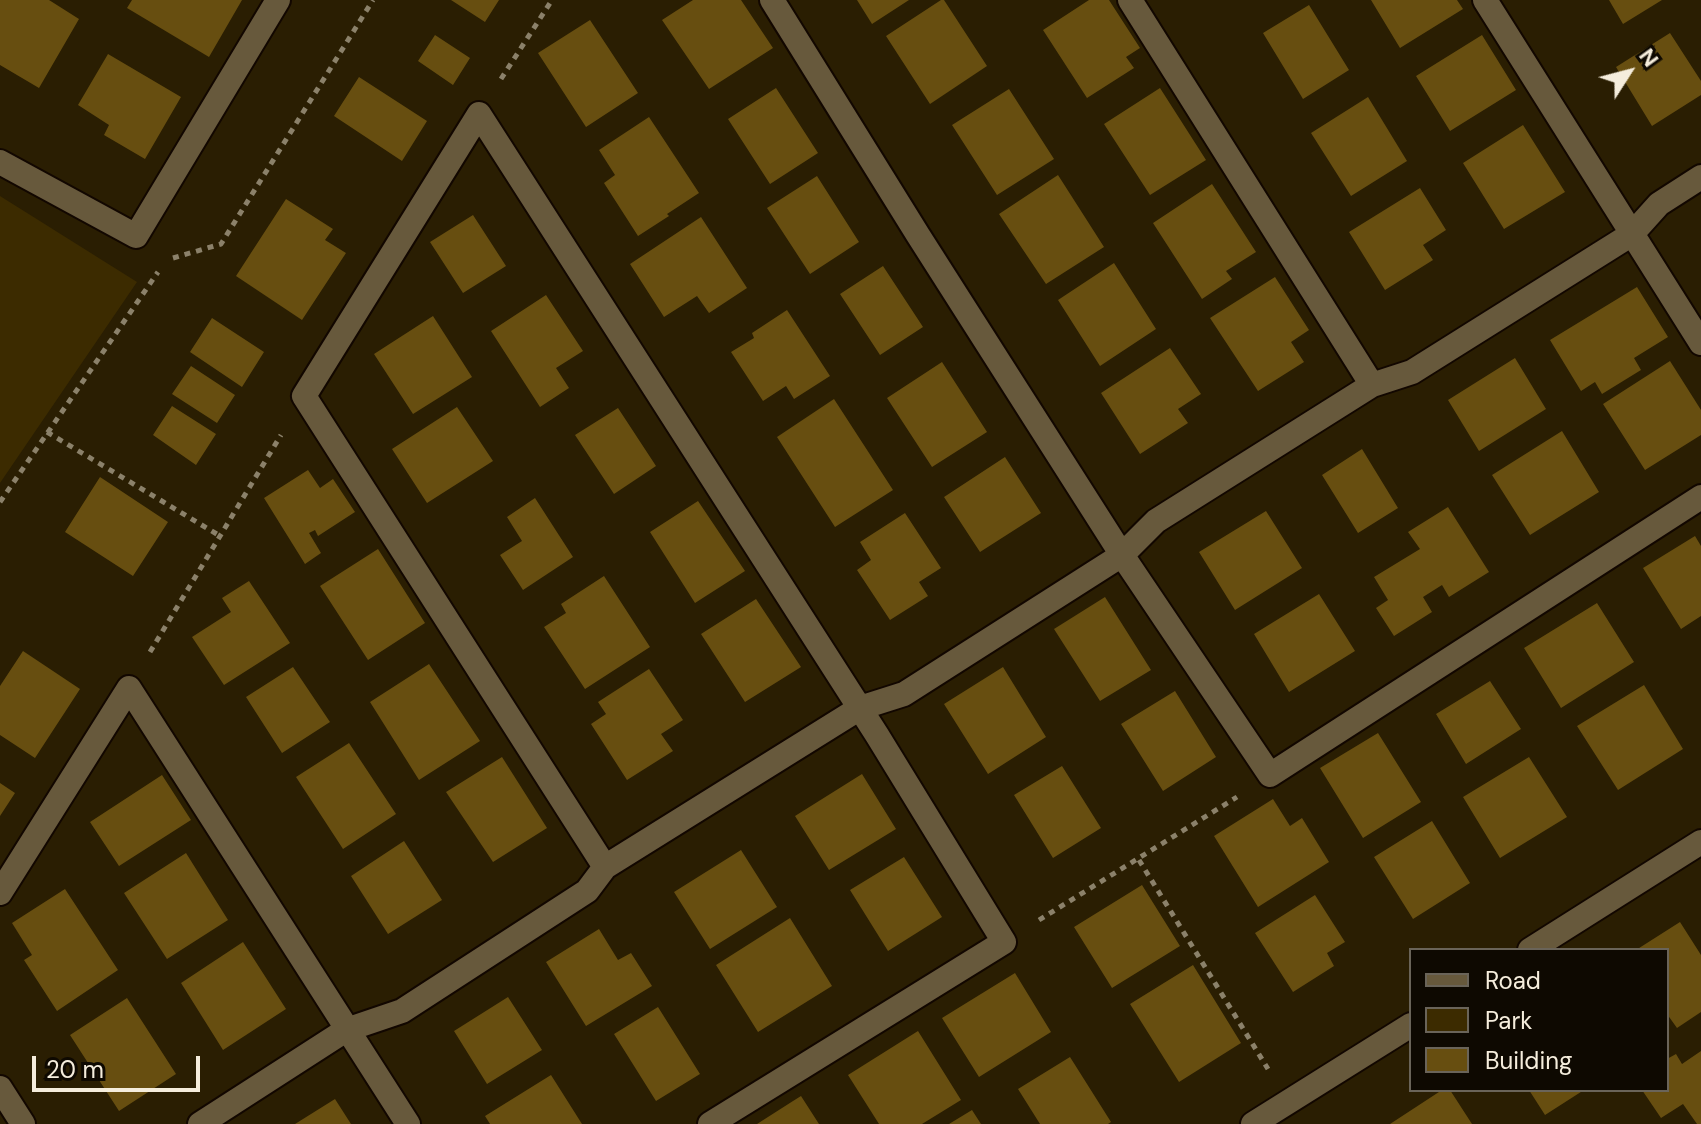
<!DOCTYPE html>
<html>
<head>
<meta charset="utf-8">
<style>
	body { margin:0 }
	#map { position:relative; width:1701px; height:1124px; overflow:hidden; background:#2a1e02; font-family:"DM Sans",sans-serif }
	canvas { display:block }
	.legend { position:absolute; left:1409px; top:948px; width:260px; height:144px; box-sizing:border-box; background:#0e0901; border:2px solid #6a6459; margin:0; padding:10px 14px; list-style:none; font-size:24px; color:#f5eddc }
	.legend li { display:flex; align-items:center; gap:16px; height:40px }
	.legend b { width:40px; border:2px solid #6a6459 }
	.north { position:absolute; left:1589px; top:32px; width:80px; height:80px; -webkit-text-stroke:6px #0e0901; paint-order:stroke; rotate:54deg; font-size:22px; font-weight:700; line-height:32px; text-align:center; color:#f5eddc }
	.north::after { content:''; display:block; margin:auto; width:28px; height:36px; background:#f5eddc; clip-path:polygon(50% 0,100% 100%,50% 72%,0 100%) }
	.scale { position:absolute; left:32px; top:1056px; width:168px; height:36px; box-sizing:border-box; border:4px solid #f5eddc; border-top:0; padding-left:10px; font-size:24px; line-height:28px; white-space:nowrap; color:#f5eddc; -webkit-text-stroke:6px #0e0901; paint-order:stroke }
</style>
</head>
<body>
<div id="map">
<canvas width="1701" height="1124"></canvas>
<ul class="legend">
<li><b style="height:10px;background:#67593c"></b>Road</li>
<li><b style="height:22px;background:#3c2b00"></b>Park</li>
<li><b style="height:22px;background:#674e10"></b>Building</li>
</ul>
<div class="north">N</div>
<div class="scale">20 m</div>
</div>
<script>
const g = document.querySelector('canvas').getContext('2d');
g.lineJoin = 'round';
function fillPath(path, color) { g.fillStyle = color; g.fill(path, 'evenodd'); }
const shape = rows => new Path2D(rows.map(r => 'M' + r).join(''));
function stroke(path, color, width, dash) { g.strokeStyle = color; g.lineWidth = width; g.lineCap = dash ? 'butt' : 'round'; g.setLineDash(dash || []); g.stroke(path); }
fillPath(shape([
	[0,196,137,282,0,483]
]), '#3c2b00');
fillPath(shape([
	[0,0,49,0,79,19,39,88,0,65],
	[132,0,242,0,209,57,127,8],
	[451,0,499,0,485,22],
	[693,0,741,0,773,48,709,89,662,20],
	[857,0,909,0,872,24],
	[941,0,944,0,987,66,930,104,886,36],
	[1089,0,1109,0,1140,48,1126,57,1134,68,1087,98,1043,30],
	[1371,0,1457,0,1463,9,1400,48],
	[1609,0,1662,0,1623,24],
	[1309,5,1349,70,1303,99,1263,33],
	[590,20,638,93,586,127,538,53],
	[1670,33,1701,81,1701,95,1652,126,1616,67],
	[435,35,470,58,453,85,418,61],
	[1482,35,1516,90,1450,131,1416,76],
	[108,54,181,97,145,159,104,135,109,125,78,105],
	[359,77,427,121,402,161,334,116],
	[776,88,818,153,770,184,728,119],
	[1160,88,1206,160,1150,195,1104,124],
	[1009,89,1054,159,997,195,952,125],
	[1368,97,1407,161,1351,196,1311,133],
	[649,117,699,193,667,214,669,216,638,236,604,183,615,175,599,150],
	[1523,125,1565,192,1504,229,1463,163],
	[1058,175,1104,247,1046,284,999,214],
	[817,176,859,242,810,274,767,208],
	[1212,184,1256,252,1226,271,1232,279,1202,299,1153,223],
	[1420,188,1446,230,1423,245,1433,260,1385,290,1349,232],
	[286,199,333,229,325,240,346,253,302,320,236,276],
	[473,215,506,266,463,293,430,242],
	[701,217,747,288,709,313,697,296,664,317,630,264],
	[1114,263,1156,329,1100,366,1058,300],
	[883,266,923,327,880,355,840,294],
	[1275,277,1309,330,1291,342,1304,362,1258,391,1210,318],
	[1637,287,1668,337,1634,358,1641,370,1602,394,1595,382,1581,391,1550,340],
	[546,295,583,351,556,368,569,388,540,407,491,331],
	[787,310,830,376,794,399,786,386,763,401,731,352,754,338,752,333],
	[433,316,472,377,413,414,374,354],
	[212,318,264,352,242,387,190,352],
	[1170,348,1201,394,1178,409,1188,423,1140,454,1101,393],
	[1515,358,1546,409,1479,451,1448,400],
	[1670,361,1701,410,1701,435,1645,470,1603,404],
	[942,362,987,432,932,467,887,398],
	[191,366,235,395,217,423,172,394],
	[834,399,893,490,835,527,777,437],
	[172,406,216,434,196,465,153,435],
	[457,407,493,461,427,503,392,449],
	[618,408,656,466,614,494,575,435],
	[1562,431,1599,492,1530,535,1492,475],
	[1362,449,1398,508,1358,533,1322,475],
	[1005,457,1041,513,980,552,944,497],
	[308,470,320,488,333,479,355,512,318,536,315,530,309,533,321,553,305,564,264,498],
	[100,477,168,522,133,576,65,532],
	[535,498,573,557,523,590,500,555,522,541,507,517],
	[698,501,745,571,695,603,650,532],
	[1448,507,1489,572,1449,597,1442,585,1423,597,1432,612,1394,636,1376,608,1388,600,1374,577,1420,549,1408,532],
	[1266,511,1302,568,1235,610,1199,552],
	[905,513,941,568,919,582,928,596,890,620,857,570,871,560,860,542],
	[1695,536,1701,546,1701,616,1681,629,1643,568],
	[378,549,425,623,368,660,320,586],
	[604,576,650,647,585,689,544,627,566,613,561,604],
	[249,581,290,643,224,685,192,637,231,612,222,598],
	[1319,594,1355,651,1289,692,1254,634],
	[1105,597,1151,670,1100,701,1054,629],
	[756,599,801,667,745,702,701,634],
	[1597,603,1634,662,1561,708,1524,648],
	[23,651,80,689,35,758,0,735,0,686],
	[429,664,480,741,419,780,370,702],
	[293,667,330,722,282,753,246,697],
	[1003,667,1046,737,988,774,944,704],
	[649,669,683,720,661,734,673,751,627,780,591,724,606,714,598,702],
	[1490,681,1521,729,1466,764,1436,714],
	[1644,685,1683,749,1618,790,1577,726],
	[1175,691,1216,757,1163,791,1121,724],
	[1378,733,1421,802,1363,838,1320,768],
	[349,743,396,814,343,849,296,777],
	[502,757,547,828,493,862,446,792],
	[1529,757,1567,817,1500,858,1463,797],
	[1062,766,1101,828,1053,858,1014,795],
	[862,774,896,829,829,870,795,816],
	[162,775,191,820,119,866,90,822],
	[0,783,15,793,0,816],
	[1273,799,1290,826,1302,818,1329,862,1258,907,1214,836],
	[1432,821,1470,883,1413,919,1374,857],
	[404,841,442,900,388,934,351,876],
	[741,850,777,907,710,949,674,892],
	[186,853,228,920,167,959,124,893],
	[904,857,942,917,888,951,850,890],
	[1142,885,1180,946,1112,988,1074,927],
	[65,889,118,970,57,1011,24,960,32,955,12,923],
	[1315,895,1345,942,1327,953,1334,966,1293,992,1255,933],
	[790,918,832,986,758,1032,716,965],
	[1680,922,1701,955,1701,1012,1677,1028,1667,1014,1667,950,1636,950],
	[599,929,618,960,631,953,652,986,586,1026,546,962],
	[243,942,286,1009,223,1050,181,983],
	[1193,965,1241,1043,1179,1082,1130,1004],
	[1015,973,1051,1032,979,1077,942,1018],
	[508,997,542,1050,487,1084,454,1031],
	[127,998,176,1074,119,1111,70,1035],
	[658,1007,700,1074,656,1101,614,1034],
	[918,1031,961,1100,922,1124,879,1124,848,1075],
	[1701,1051,1701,1124,1697,1124,1683,1104,1661,1118,1642,1090,1667,1090,1667,1059,1676,1054,1682,1064],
	[1070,1057,1111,1122,1108,1124,1040,1124,1018,1089],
	[551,1075,582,1124,490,1124,485,1116],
	[1442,1090,1450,1090,1472,1124,1390,1124],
	[1529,1090,1584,1090,1545,1115],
	[801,1096,819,1124,757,1124,793,1101],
	[335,1099,351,1124,295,1124],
	[972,1110,981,1124,949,1124]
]), '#674e10');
const minor = shape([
	[772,0,918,235,1122,555,1270,775,1701,497],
	[1130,0,1372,385],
	[1485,0,1701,343],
	[0,162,136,236,278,0],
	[605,867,304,396,479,114,877,735,1004,942,710,1124],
	[0,893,129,688,408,1124],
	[0,1088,23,1124],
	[200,1124,346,1030,402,1011,587,891,605,867,860,708,904,694,1122,555,1156,521,1372,385,1412,372,1632,234,1659,204,1701,177]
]);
const tertiary = shape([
	[1530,950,1701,842],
	[1253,1124,1411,1025]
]);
stroke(minor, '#120700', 28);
stroke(tertiary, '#120700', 28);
stroke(shape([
	[501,79,552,0],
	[173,258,221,244,373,0],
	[47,432,220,536],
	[0,502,158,272],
	[150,652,281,435],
	[1139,860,1268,1069],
	[1039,920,1237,797]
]), '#8b816a', 5, [6, 6]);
stroke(minor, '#67593c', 24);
stroke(tertiary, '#67593c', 24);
</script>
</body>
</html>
